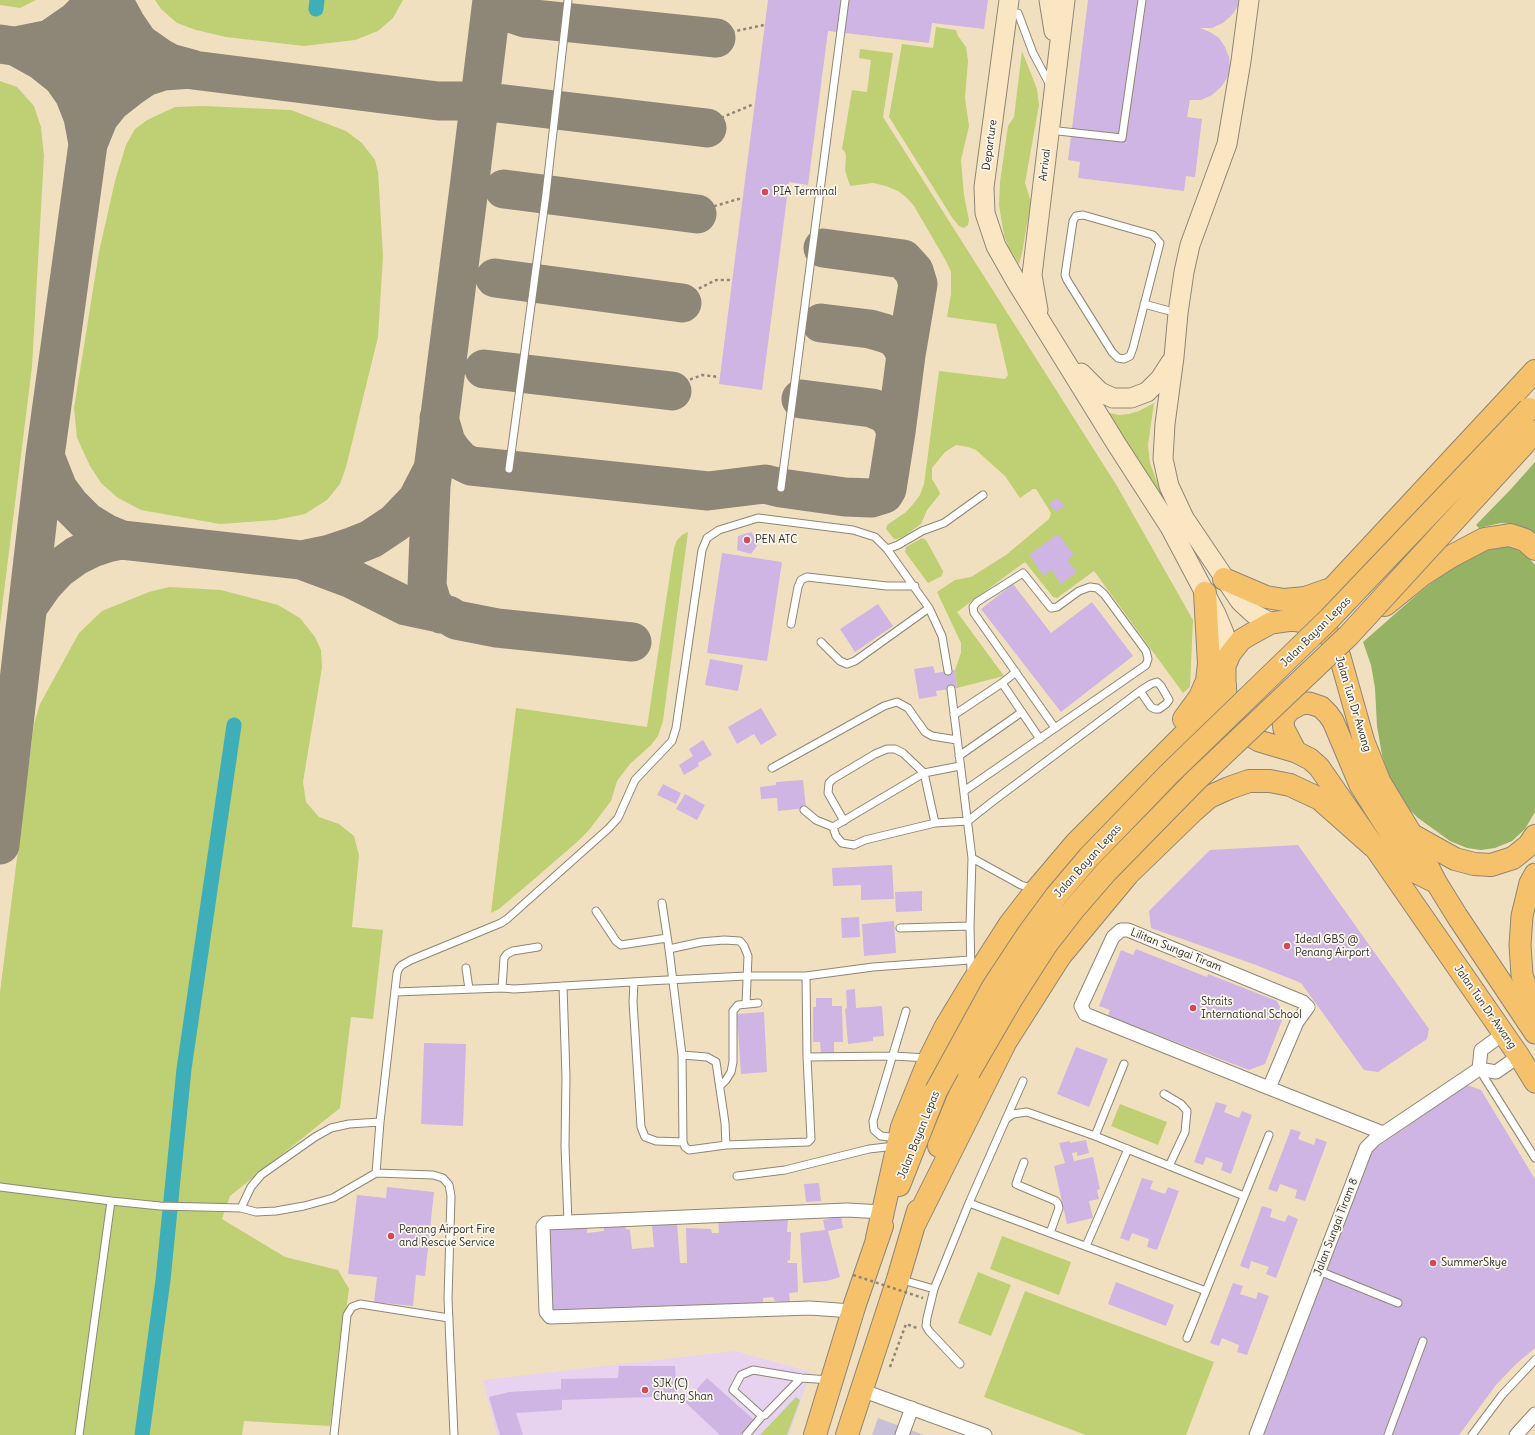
<!DOCTYPE html>
<html>
<head>
<meta charset="utf-8">
<style>
	body { margin:0 }
	canvas { display:block; background:#f1e0c0 }
</style>
</head>
<body>
<canvas width="1535" height="1435"></canvas>
<script>
const g = document.querySelector('canvas').getContext('2d');
g.lineJoin = 'round';
function fillPath(path, color) { g.fillStyle = color; g.fill(path, 'evenodd'); }
const shape = rows => new Path2D(rows.map(r => 'M' + r).join(''));
function stroke(path, color, width, dash) { g.strokeStyle = color; g.lineWidth = width; g.lineCap = dash ? 'butt' : 'round'; g.setLineDash(dash || []); g.stroke(path); }
function write(font, color, halo, rows, align = 'center') {
  g.font = font + ' Delius,sans-serif'; g.lineWidth = 3.5; g.setLineDash([]); g.textBaseline = 'middle'; g.strokeStyle = halo; g.fillStyle = color; for (const [text, x, y, turn = 0] of rows) {
    g.save(); g.translate(x, y); g.rotate((+turn || 0) * Math.PI / 180); g.textAlign = isNaN(turn) ? turn : align; if (halo) g.strokeText(text, 0, 0); g.fillText(text, 0, 0); g.restore();
  }
}
fillPath(shape([
	[735,1351,811,1372,789,1435,497,1435,483,1380]
]), '#e7d2f0');
fillPath(shape([
	[878,1418,924,1435,872,1435]
]), '#c8bfd8');
fillPath(shape([
	[0,0,36,0,20,8,0,5],
	[155,0,403,0,393,18,378,31,355,40,304,46,226,37,196,30,177,23,161,9],
	[936,27,956,30,958,36,966,47,968,61,965,98,969,126,961,160,964,195,969,220,968,225,964,228,959,226,953,219,889,117,902,44,933,48],
	[860,49,893,53,883,117,1117,486,1193,620,1190,687,1183,693,1094,571,1057,598,1053,597,1025,562,957,612,1004,676,957,688,955,670,961,653,961,643,937,592,955,580,971,577,1006,555,1049,519,1051,513,1036,489,1033,489,1020,498,1005,476,976,450,968,447,956,445,945,452,932,468,932,479,939,491,940,494,927,510,921,524,906,535,897,539,894,539,886,529,887,525,906,512,914,503,920,495,924,484,939,371,1005,379,1008,375,996,324,947,317,951,294,951,272,946,261,914,206,906,197,898,191,886,186,873,183,850,186,845,170,846,156,845,152,842,149,852,90,867,92,871,60,859,58],
	[1022,51,1037,89,1039,105,1025,183,1031,202,1022,253,1019,264,1009,248,1004,236,999,205,1000,182,1008,126,1014,117],
	[0,81,17,87,34,106,41,127,44,156,32,367,0,624],
	[203,106,291,110,346,131,362,143,375,160,378,172,379,187,383,256,378,337,346,467,340,484,327,500,305,514,276,520,220,524,141,510,118,498,101,483,90,466,77,438,74,408,99,252,115,181,126,145,135,129,147,120,175,107],
	[1154,403,1148,445,1150,463,1162,495,1159,497,1105,412,1119,415,1129,414,1139,411],
	[688,532,663,721,658,736,651,745,630,764,617,781,611,801,589,830,577,842,532,881,499,909,491,913,516,708,647,727,674,548,677,540,682,535],
	[922,538,926,540,943,571,942,576,928,583,905,552,906,547],
	[169,587,221,590,278,605,300,618,315,637,321,650,322,667,303,782,306,802,319,817,339,824,354,836,359,855,352,927,383,930,373,1019,351,1017,340,1108,230,1196,222,1219,285,1257,338,1270,349,1289,330,1426,244,1421,242,1435,0,1435,0,992,34,724,40,704,79,633,102,611,149,592],
	[1120,1104,1167,1122,1158,1145,1111,1126],
	[1002,1236,1071,1262,1059,1295,990,1269],
	[978,1272,1011,1285,991,1336,958,1323],
	[1025,1291,1214,1362,1186,1435,1086,1435,984,1397],
	[796,1397,800,1400,787,1435,760,1435]
]), '#bed073');
fillPath(shape([
	[1535,462,1535,536,1526,529,1512,524,1501,523,1479,528,1476,525,1511,489],
	[1500,546,1514,548,1526,555,1535,565,1535,812,1525,829,1512,841,1495,848,1481,850,1467,848,1450,841,1418,818,1403,803,1390,779,1382,755,1377,726,1375,688,1371,665,1363,642,1420,592,1458,562,1484,549]
]), '#96b265');
stroke(shape([
	[316,9,317,0],
	[142,1435,163,1280,184,1069,234,725]
]), '#3eafb9', 15);
stroke(shape([
	[95,0,92,5,76,21,50,39,15,46,42,61,62,77,74,94,83,117,88,144,99,117,111,102,129,88,145,77,163,71,192,69,170,63,159,57,139,43,126,24,113,0],
	[495,0,504,9,510,13,525,18,716,38],
	[0,44,98,58,438,101,480,101,707,128],
	[504,189,697,214],
	[823,248,903,259,914,271,918,284,906,355],
	[495,278,682,303],
	[484,369,672,391],
	[801,399,872,408,886,414,892,422,896,432,906,355,901,345,894,337,884,333,870,329,821,323],
	[439,418,446,442,452,451,461,461,471,466,708,491,765,484,781,488,845,497,871,498,884,494,887,489,896,432],
	[122,540,301,560,352,579,406,606,448,615,456,620,497,628,632,642],
	[301,560,330,554,351,547,371,539,395,523,417,500,431,473],
	[29,605,43,585,58,569,76,556,92,548,107,543,122,540,105,533,87,522,70,505,58,489,45,456],
	[441,614,432,603,427,586,431,486,470,180,492,0],
	[0,845,45,456,88,144,105,0]
]), '#8e8676', 39);
fillPath(shape([
	[768,0,988,0,984,29,932,23,929,43,828,31,808,185,789,182,762,390,719,384],
	[1088,0,1239,0,1238,6,1232,15,1223,23,1212,28,1200,28,1210,32,1219,38,1225,47,1229,57,1230,68,1227,78,1221,87,1212,95,1201,100,1190,100,1187,117,1202,119,1195,177,1186,176,1184,191,1078,178,1080,162,1068,160],
	[1057,498,1064,506,1056,512,1049,504],
	[751,532,759,543,751,554,737,550,738,536],
	[1058,534,1074,555,1067,560,1077,572,1061,584,1051,570,1044,576,1029,555],
	[722,553,782,562,767,661,707,653],
	[1013,584,1051,633,1092,602,1133,656,1061,712,981,609],
	[878,604,893,626,855,652,840,629],
	[710,659,743,665,738,691,705,685],
	[933,666,935,673,955,670,957,688,936,691,937,696,919,699,914,669],
	[761,708,777,735,761,745,754,734,737,744,728,727],
	[703,740,712,755,698,763,699,766,684,775,679,765,693,756,689,749],
	[803,780,806,808,778,811,777,798,761,799,760,787,776,785,776,782],
	[663,784,681,793,676,804,657,795],
	[685,794,705,805,697,820,676,809],
	[1298,845,1429,1029,1427,1039,1378,1072,1364,1070,1301,983,1256,965,1151,928,1149,911,1210,850],
	[892,865,894,899,861,900,861,885,833,886,832,868],
	[922,891,922,911,896,912,895,892],
	[859,917,860,937,842,938,841,918],
	[894,921,896,953,864,956,862,924],
	[1136,949,1207,977,1208,974,1277,1001,1284,1015,1265,1064,1249,1070,1108,1016,1110,1010,1099,1006,1121,950,1133,955],
	[855,989,856,1008,882,1006,884,1036,873,1037,873,1041,848,1044,845,1009,847,1008,846,990],
	[816,998,832,998,832,1006,842,1006,843,1042,834,1042,834,1053,821,1053,820,1042,813,1042,813,1007,816,1007],
	[764,1012,767,1072,741,1074,737,1014],
	[424,1043,466,1044,463,1126,421,1124],
	[1076,1047,1108,1059,1089,1107,1057,1094],
	[1467,1085,1481,1090,1535,1179,1535,1348,1516,1364,1496,1385,1459,1435,1264,1435,1373,1150],
	[1216,1102,1227,1105,1224,1112,1239,1118,1242,1111,1252,1115,1231,1174,1221,1170,1223,1163,1206,1157,1203,1165,1194,1162],
	[1291,1129,1301,1132,1298,1139,1314,1145,1316,1138,1327,1142,1305,1201,1295,1198,1297,1190,1280,1184,1277,1192,1268,1189],
	[1086,1140,1089,1153,1077,1156,1077,1152,1072,1153,1074,1161,1093,1157,1100,1189,1097,1190,1099,1199,1089,1201,1093,1218,1067,1224,1054,1166,1065,1163,1059,1143,1070,1141,1070,1143],
	[1142,1178,1153,1181,1150,1189,1165,1194,1168,1187,1179,1191,1157,1250,1147,1247,1149,1239,1132,1233,1129,1241,1120,1238],
	[819,1183,821,1201,806,1202,804,1184],
	[387,1187,434,1192,425,1276,416,1275,413,1306,374,1302,377,1277,348,1274,357,1195,386,1198],
	[1262,1206,1272,1209,1270,1217,1285,1222,1288,1215,1298,1219,1276,1278,1266,1274,1269,1267,1251,1261,1249,1269,1240,1266],
	[841,1216,843,1228,828,1231,840,1277,827,1281,803,1283,800,1233,825,1230,823,1220],
	[718,1219,788,1220,787,1232,791,1232,790,1260,787,1261,788,1263,797,1263,798,1292,789,1293,790,1302,775,1301,773,1297,763,1298,763,1303,677,1310,676,1305,569,1314,552,1311,549,1277,551,1270,547,1269,549,1230,587,1226,587,1233,604,1231,604,1227,625,1227,626,1229,630,1230,632,1249,654,1247,652,1225,677,1223,680,1263,687,1263,686,1228,711,1229,712,1233,719,1233],
	[1116,1282,1174,1305,1166,1326,1108,1304],
	[1233,1283,1243,1286,1240,1294,1256,1299,1258,1292,1269,1296,1247,1355,1237,1352,1239,1345,1222,1338,1219,1346,1210,1343],
	[619,1366,675,1366,677,1396,562,1400,562,1410,516,1413,523,1435,500,1435,489,1397,509,1392,561,1389,561,1379,618,1378],
	[707,1378,754,1420,740,1435,718,1435,719,1434,685,1402]
]), '#cfb5e3');
const lane = shape([
	[1018,13,1033,53,1050,85],
	[1049,130,1122,138,1142,0],
	[1083,215,1153,235,1160,243,1133,348,1130,356,1124,359,1118,358,1112,352,1067,280,1065,275,1073,221,1076,216,1083,215],
	[1144,304,1177,313],
	[509,469,546,194,568,0],
	[781,488,845,0],
	[887,549,898,545,922,531,944,523,983,495],
	[791,624,798,587,801,580,807,577,887,586,915,586],
	[821,642,840,661,847,664,855,661,929,608],
	[1002,683,1016,672],
	[951,689,972,858,970,926,971,974],
	[954,715,1002,683,1040,739],
	[959,756,1022,712],
	[772,768,884,706,897,702,908,708,925,732,932,736,957,740],
	[964,791,1146,665,1148,659,1146,651,1104,594,1097,588,1090,587,1079,591,1057,607,1051,608,1023,573,977,602,973,607,974,613,1055,728],
	[804,810,816,820,833,827,924,773,960,766],
	[844,821,828,793,829,783,833,779,875,754,887,749,895,749,903,753,924,773,935,823],
	[833,827,836,836,842,843,854,845,865,840,935,823,968,821,992,802,1140,691,1151,684,1157,682,1161,686,1169,700,1166,704,1159,709,1155,709,1151,707,1140,691],
	[972,858,1021,885,1035,889],
	[662,903,669,949],
	[596,911,616,941,621,945,667,938],
	[900,928,970,926],
	[466,968,469,989],
	[634,982,633,1002,641,1127,645,1137,656,1141,683,1142,682,1055,669,949,701,942,724,940,740,941,744,946,748,956,746,1004],
	[563,986,566,1077,565,1146,568,1222],
	[502,988,504,958,507,954,513,951,538,947],
	[395,992,502,988,514,989,648,981,746,976,806,976,873,967,970,960],
	[682,1055,707,1057,716,1062,725,1123,726,1145,808,1142,811,1139,807,1057,806,976],
	[807,1057,893,1056,928,1058],
	[1479,1069,1535,1158],
	[720,1086,726,1080,731,1072,733,1062,733,1011,738,1005,758,1003],
	[1164,1094,1181,1104,1187,1111,1185,1132,1169,1166],
	[1006,1119,1023,1081],
	[380,1122,376,1173,433,1175,443,1178,449,1185,451,1196,448,1299,454,1435],
	[1095,1136,1124,1064],
	[897,1138,881,1136,874,1130,873,1121,906,1011],
	[683,1142,685,1147,689,1150,726,1145],
	[1024,1162,1018,1178,1016,1184,1018,1185,1056,1201,1058,1204,1059,1208,1050,1233],
	[737,1176,785,1170,869,1149,895,1146],
	[0,1187,111,1201,160,1206,241,1208,251,1187,261,1175,315,1137,331,1128,349,1124,380,1122,397,973,399,968,402,965,411,960,501,923,507,919,609,828,618,818,635,780,672,741,676,728,702,550,707,538,719,530,758,518,853,530,875,537,887,549,929,608,942,636,948,671],
	[969,1203,1206,1291],
	[241,1208,256,1212,276,1211,304,1206,333,1198,376,1173],
	[1086,1246,1128,1149],
	[1319,1271,1398,1303],
	[899,1279,934,1289],
	[1187,1338,1269,1135],
	[960,1364,929,1331,926,1326,927,1318,934,1289,969,1203,1006,1119,1013,1114,1027,1112,1095,1136,1244,1196],
	[801,1378,765,1415,762,1416,733,1390,741,1375,753,1370,801,1378,830,1380],
	[79,1435,111,1201],
	[334,1435,347,1315,352,1307,360,1304,449,1318],
	[746,1435,762,1416],
	[1388,1435,1423,1341],
	[1472,1435,1502,1395,1535,1360]
]);
const street = shape([
	[1479,1069,1481,1050,1503,1034],
	[1269,1088,1297,1022,1308,1007,1303,1002,1128,930,1121,930,1113,937,1081,1006,1085,1014,1269,1088,1383,1133],
	[852,1311,810,1308,550,1317,546,1312,543,1226,546,1223,847,1210,883,1212],
	[861,1390,985,1435],
	[902,1435,912,1408],
	[1256,1435,1366,1148,1375,1139,1479,1069,1496,1072,1519,1056],
	[1516,1435,1535,1414]
]);
const secondary = shape([
	[1009,0,984,187,985,213,996,246,1017,283,1117,445,1170,527,1216,614,1224,633,1230,654],
	[1049,0,1054,31],
	[1249,0,1241,61,1227,144,1190,245,1184,272,1178,313,1174,357,1165,424,1163,459,1169,486,1184,518,1240,601,1254,614,1271,623],
	[1038,310,1032,275,1065,0],
	[1081,373,1100,392,1113,398,1131,398,1147,392,1160,379,1171,362]
]);
const primary = shape([
	[1296,752,1284,729,1283,722,1285,716,1290,710,1301,704,1309,703,1321,707,1328,714,1333,721,1360,785,1409,863,1417,873,1433,881],
	[1535,874,1530,883,1522,916,1520,945,1522,975,1535,1013],
	[1535,1033,1457,916,1436,882,1412,835,1380,782,1364,742,1340,657,1329,635,1323,629,1314,624,1292,620,1271,623,1251,634,1241,640,1230,654,1225,666,1225,686,1229,713,1239,726,1249,735,1259,741,1296,752,1310,759,1319,767,1519,1056,1535,1082]
]);
const highway = shape([
	[1224,579,1266,597,1284,600,1305,598,1328,590],
	[1385,605,1422,575,1450,557,1484,539,1510,535,1525,540,1535,549],
	[1292,620,1308,612,1332,589,1535,371],
	[1184,719,1200,697,1207,681,1209,664,1205,593],
	[1412,835,1455,859,1474,864,1491,865,1513,858,1529,845,1535,836],
	[939,1146,969,1072],
	[899,1185,936,1091],
	[914,1225,1006,1041,1060,956,1128,874,1193,811,1209,797,1229,788,1249,781,1270,781,1290,785,1320,799,1373,846],
	[877,1238,902,1127,930,1058,945,1028,971,985,1010,924,1037,889,1076,843,1210,709,1225,686],
	[815,1435,855,1304,882,1226],
	[847,1435,898,1279,918,1211]
]);
stroke(lane, '#8e8676', 9);
stroke(street, '#8e8676', 15);
stroke(secondary, '#8e8676', 21);
stroke(primary, '#8e8676', 23);
stroke(highway, '#8e8676', 24);
stroke(shape([
	[708,37,764,25],
	[699,127,754,104],
	[691,213,742,198],
	[672,302,716,280,732,280],
	[662,390,702,375,719,377],
	[890,1367,906,1324,917,1328]
]), '#8e8676', 2.5, [3, 3]);
stroke(lane, '#fff', 7);
stroke(street, '#fff', 13);
stroke(secondary, '#fbe6c4', 19);
stroke(primary, '#f5c16b', 21);
stroke(highway, '#f5c16b', 22);
const highwayBridge = shape([
	[969,1072,1012,998,1046,945,1074,909,1106,872,1195,781,1349,635,1535,432],
	[936,1091,993,987,1028,934,1056,896,1089,857,1169,774,1329,619,1529,409]
]);
stroke(highwayBridge, '#8e8676', 24, []);
stroke(shape([
	[853,1275,923,1298]
]), '#8e8676', 2.5, [3, 3]);
stroke(highwayBridge, '#f5c16b', 22);
for (const [x, y, r, color] of [
	[765,192,4,"#d1495b"],
	[747,540,4,"#d1495b"],
	[1287,946,4,"#d1495b"],
	[1193,1008,4,"#d1495b"],
	[391,1236,4,"#d1495b"],
	[1433,1263,4,"#d1495b"],
	[645,1390,4,"#d1495b"]
]) { const dot = new Path2D(); dot.arc(x, y, r, 0, 2 * Math.PI); g.fillStyle = color; g.fill(dot); stroke(dot, '#fbf7ec', 1.5); }
write('11px', '#2b2b2b', '#fbf7ec', [
	["Departure",990,145,-82],
	["Arrival",1045,165,-83],
	["Jalan Bayan Lepas",1316,632,-45],
	["Jalan Tun Dr Awang",1353,704,73],
	["Jalan Bayan Lepas",1088,861,-48],
	["Lilitan Sungai Tiram",1176,950,22],
	["Jalan Tun Dr Awang",1485,1007,55],
	["Jalan Bayan Lepas",919,1135,-68],
	["Jalan Sungai Tiram 8",1336,1227,-69]
]);
write('11px', '#2b2b2b', '#fbf7ec', [
	["PIA Terminal",773,192],
	["PEN ATC",755,540],
	["Ideal GBS @",1295,940],
	["Penang Airport",1295,953],
	["Straits",1201,1002],
	["International School",1201,1015],
	["Penang Airport Fire",399,1230],
	["and Rescue Service",399,1243],
	["SummerSkye",1441,1263],
	["SJK (C)",653,1384],
	["Chung Shan",653,1397]
], 'left');
</script>
</body>
</html>
